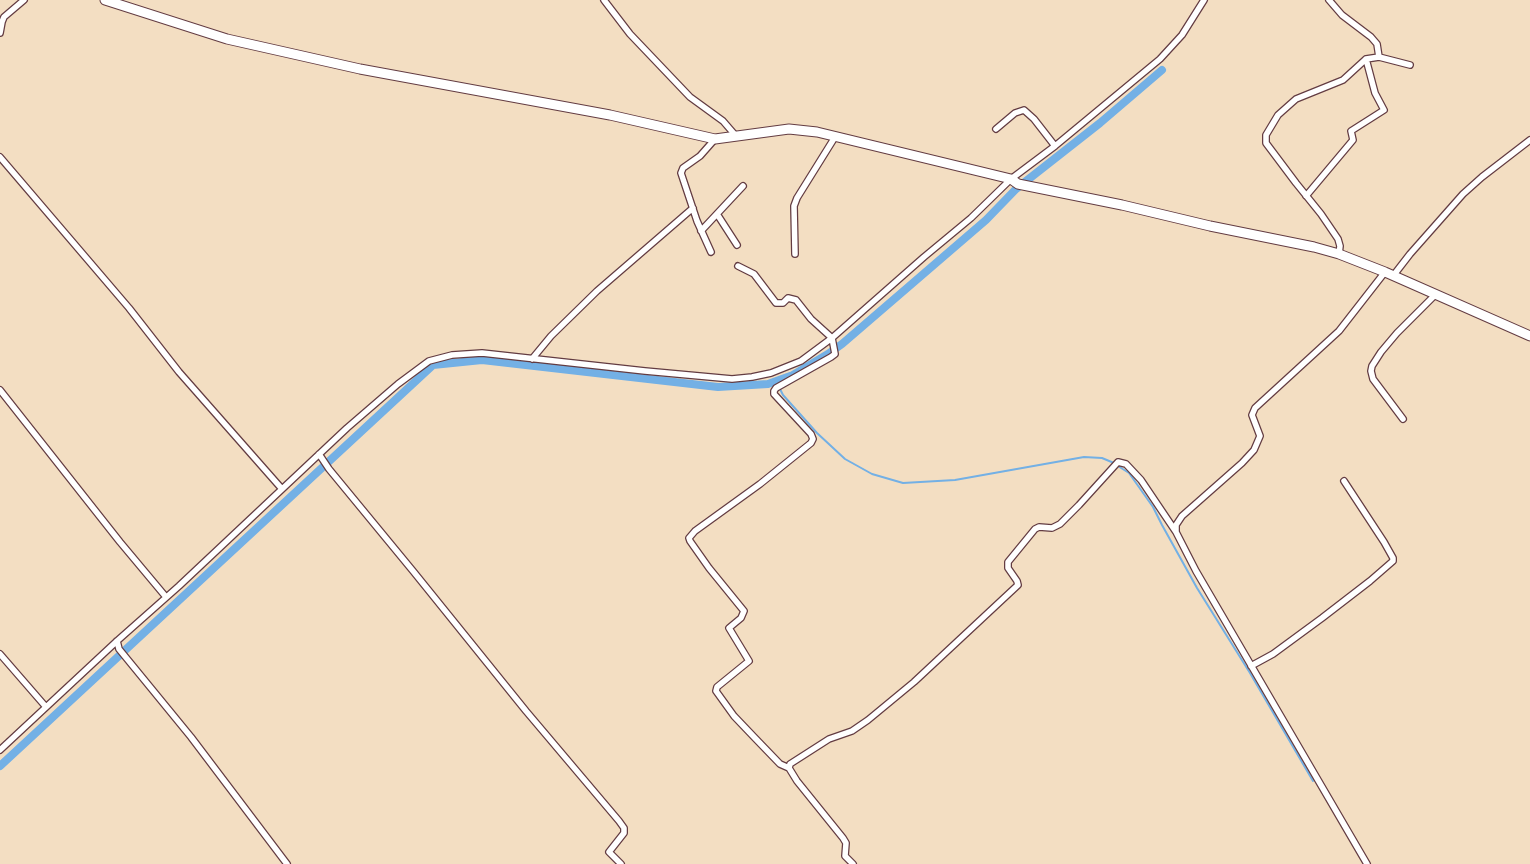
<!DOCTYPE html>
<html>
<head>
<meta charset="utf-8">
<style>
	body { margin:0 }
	canvas { display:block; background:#f3dec2 }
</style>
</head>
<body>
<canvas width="1530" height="864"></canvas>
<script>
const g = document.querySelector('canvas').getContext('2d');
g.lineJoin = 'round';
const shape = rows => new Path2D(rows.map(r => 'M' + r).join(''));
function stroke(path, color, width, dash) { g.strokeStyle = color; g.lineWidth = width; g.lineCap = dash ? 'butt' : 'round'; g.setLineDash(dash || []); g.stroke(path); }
stroke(shape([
	[776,381,783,395,817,433,845,459,872,474,903,483,955,480,1084,457,1102,458,1114,463],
	[1118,466,1129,473,1153,507,1162,525,1197,588,1250,673,1313,781]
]), '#73b0e5', 2);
stroke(shape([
	[0,766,433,365,482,360,718,387,768,384,793,375,828,354,842,344,986,220,1016,189,1100,123,1162,70]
]), '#73b0e5', 8);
const minor = shape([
	[604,0,630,34,690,97,723,121,736,136],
	[1329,0,1342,15,1371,37,1377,44,1379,57],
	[0,33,2,22,4,17,24,0],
	[996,129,1015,113,1024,110,1034,119,1055,146],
	[0,157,129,308,179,372,282,489],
	[1306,196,1353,140,1351,131,1384,110,1375,93,1366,59],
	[717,214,737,245],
	[701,231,743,186],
	[711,252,697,221,681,173,683,168,700,156,715,139],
	[795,254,794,206,797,198,835,137],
	[1339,254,1340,246,1338,239,1321,214,1296,183,1266,143,1266,135,1278,115,1296,99,1343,80,1366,59,1379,57,1410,65],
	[738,266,754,274,776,303,783,303,788,298,796,300,811,319,832,338,835,354,831,357,776,388,774,391,774,394,811,434,813,439,811,443,760,484,695,531,689,538,690,541,709,568,744,611,741,618,729,628,749,661,717,687,716,691,734,716,754,737,780,764,789,768],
	[1393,276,1410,254,1463,194,1482,177,1530,140],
	[532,359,551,336,597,291,693,208],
	[0,390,120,542,166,597],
	[1403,419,1373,379,1371,371,1372,366,1381,352,1397,333,1435,295],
	[319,454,329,469,413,571,526,711,619,821,624,828,624,833,609,852,621,864],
	[117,641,119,649,191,737,287,864],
	[0,654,46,707],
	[1251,666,1273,654,1322,618,1370,581,1393,561,1393,558,1384,542,1344,481],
	[0,750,117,641,179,586,347,428,398,384,429,361,452,355,482,353,645,371,732,379,752,377,771,373,801,361,832,338,924,257,971,218,1011,179,1055,146,1160,59,1182,35,1204,0],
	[853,864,845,856,846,843,843,838,797,781,789,768,790,764,829,739,852,731,868,720,914,682,1018,585,1017,581,1008,568,1008,562,1035,529,1039,527,1052,528,1060,524,1079,505,1118,462,1126,464,1141,480,1176,532],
	[1367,864,1196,571,1176,532,1176,525,1182,516,1242,463,1254,450,1260,436,1252,415,1255,408,1339,331,1385,272]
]);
const secondary = shape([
	[105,0,227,39,360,69,610,115,715,139,789,129,817,132,1011,179,1018,184,1122,205,1210,226,1314,247,1339,254,1385,272,1530,336]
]);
stroke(minor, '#633c42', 8);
stroke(secondary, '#633c42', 11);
stroke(minor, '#fff', 5.5);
stroke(secondary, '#fff', 9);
</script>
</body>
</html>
